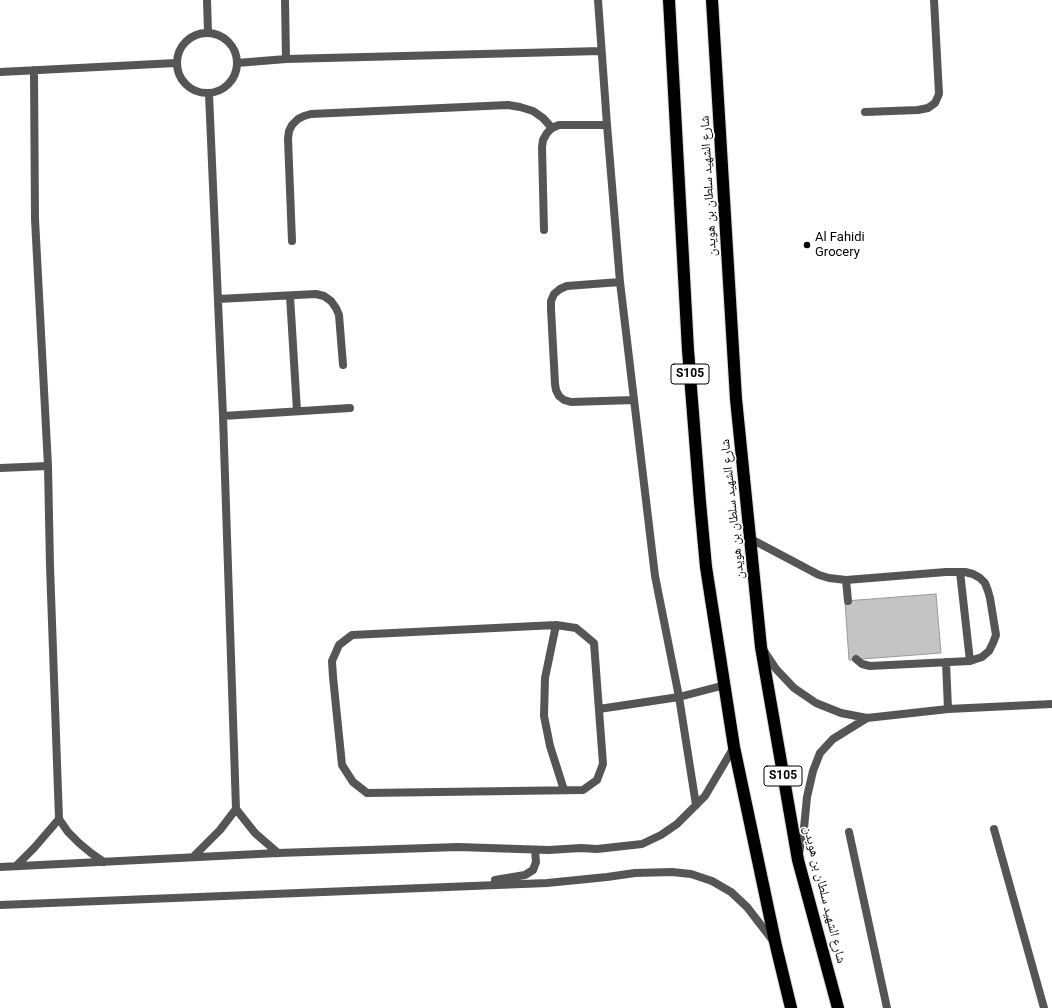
<!DOCTYPE html>
<html>
<head>
<meta charset="utf-8">
<style>
	body { margin:0 }
	canvas { display:block; background:#fff }
</style>
</head>
<body>
<canvas width="1052" height="1008"></canvas>
<script>
const g = document.querySelector('canvas').getContext('2d');
g.lineJoin = 'round';
function fillPath(path, color) { g.fillStyle = color; g.fill(path, 'evenodd'); }
const shape = rows => new Path2D(rows.map(r => 'M' + r).join(''));
function stroke(path, color, width, dash) { g.strokeStyle = color; g.lineWidth = width; g.lineCap = dash ? 'butt' : 'round'; g.setLineDash(dash || []); g.stroke(path); }
function write(font, color, halo, rows, align = 'center') {
  g.font = font + ' Roboto,"Noto Naskh Arabic",sans-serif'; g.lineWidth = 3.5; g.setLineDash([]); g.textBaseline = 'middle'; g.strokeStyle = halo; g.fillStyle = color; for (const [text, x, y, turn = 0] of rows) {
    g.save(); g.translate(x, y); g.rotate((+turn || 0) * Math.PI / 180); g.textAlign = isNaN(turn) ? turn : align; if (halo) g.strokeText(text, 0, 0); g.fillText(text, 0, 0); g.restore();
  }
}
const building = shape([
	[936,594,941,653,849,660,845,601,936,594]
]);
fillPath(building, '#c4c4c4');
stroke(building, '#999', 1);
const highway = shape([
	[669,0,688,350,700,502,706,567,734,747,776,946,791,1008],
	[712,0,736,399,761,647,798,860,838,1008]
]);
stroke(highway, '#dbdbdb', 14);
stroke(shape([
	[207,0,208,32],
	[285,0,286,59],
	[598,0,607,125,620,282,655,576,679,697,696,805],
	'177 63a30 30 0 1 1 60 0a30 30 0 1 1-60 0Z',
	[237,63,286,59,601,51],
	[34,70,35,219,48,466,50,566,59,819,68,832,79,843,91,853,104,862],
	[0,72,176,63],
	[209,94,223,416,236,809,255,833,278,853],
	[865,112,918,110,928,108,935,103,939,94,934,0],
	[544,230,542,147,543,140,547,133,552,128,559,125,607,125],
	[292,241,288,139,289,131,292,125,298,119,304,116,311,114,508,105,520,107,533,111,543,118,552,128],
	[620,282,567,286,560,289,554,294,551,301,551,309,555,384,556,390,559,396,564,400,571,402,634,400],
	[290,296,297,411],
	[218,299,316,294,324,296,331,301,336,308,339,315,343,365],
	[223,416,350,408],
	[0,468,48,466],
	[751,539,819,575,829,578,846,580,946,572,965,572,973,574,980,578,985,583,988,591,990,598,996,635,993,643,989,651,982,657,970,661,870,666,862,664,856,659],
	[960,572,970,661],
	[846,580,848,601],
	[556,625,576,628,594,643,603,764,597,780,583,790,367,793,353,782,342,765,333,677,332,661,339,645,352,635,556,625],
	[556,625,545,678,544,716,550,746,564,790],
	[946,662,948,709],
	[599,709,679,697,725,685],
	[994,829,1044,1008],
	[849,832,887,1008],
	[193,857,220,830,236,809],
	[16,866,34,848,59,819],
	[0,867,278,853,458,847,549,850,581,848,597,849,642,844,661,835,677,824,705,796,734,747],
	[495,880,525,875,533,870,536,862,535,850],
	[0,905,547,883,607,877,635,873,672,872,691,874,712,881,731,892,747,907,774,942]
]), '#555', 8);
stroke(shape([
	[764,651,776,669,794,688,816,703,841,713,867,718,948,709,1052,704],
	[799,853,804,828,807,797,813,771,820,753,833,739,867,718]
]), '#555', 8);
stroke(highway, '#000', 12);
for (const [x, y, r, color] of [
	[807,245,4,"#000"]
]) { const dot = new Path2D(); dot.arc(x, y, r, 0, 2 * Math.PI); g.fillStyle = color; g.fill(dot); stroke(dot, '#fff', 1.5); }
for (const [x, y, w] of [
	[690,374,38],
	[783,776,38]
]) { const box = new Path2D(); box.roundRect(x - w / 2, y - 10, w, 20, 3); g.fillStyle = '#fff'; g.fill(box); stroke(box, '#000', 1); }
write('bold 12px', '#000', null, [
	["S105",690,374],
	["S105",783,776]
]);
write('13px', '#000', '#fff', [
	["شارع الشهيد سلطان بن هويدن",709,186,-93],
	["شارع الشهيد سلطان بن هويدن",733,509,-96],
	["شارع الشهيد سلطان بن هويدن",824,895,76]
]);
write('13px', '#000', '#fff', [
	["Al Fahidi",815,238],
	["Grocery",815,253]
], 'left');
</script>
</body>
</html>
